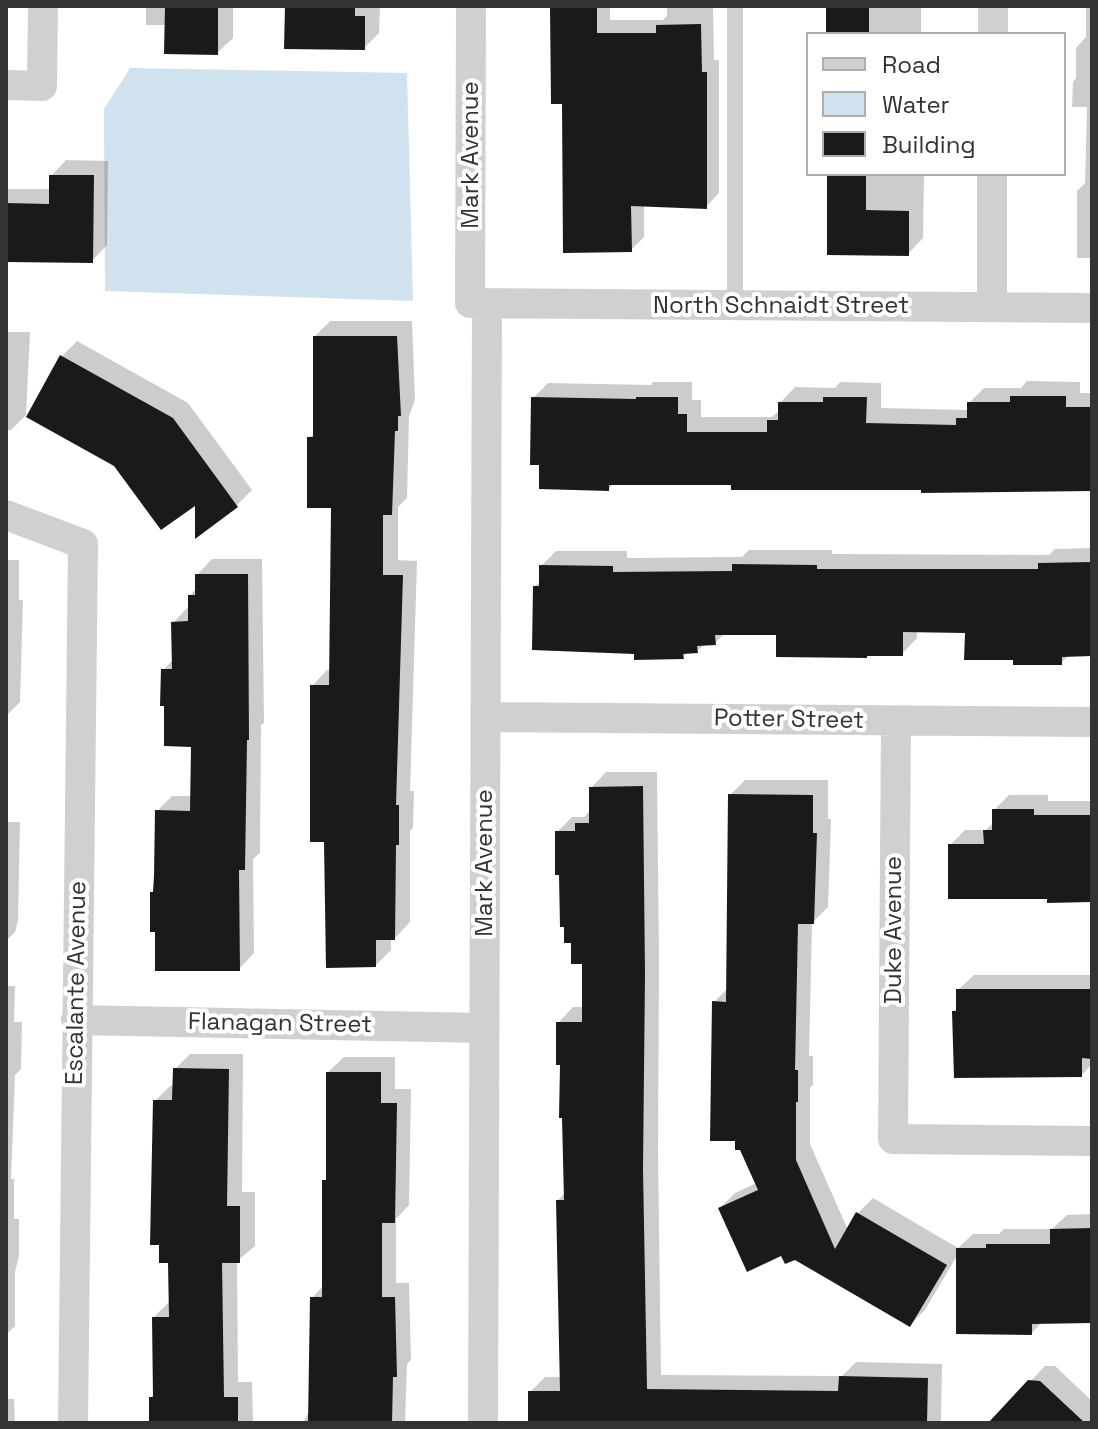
<!DOCTYPE html>
<html>
<head>
<meta charset="utf-8">
<style>
	body { margin:0 }
	#map { position:relative; width:1098px; height:1429px; overflow:hidden; background:#fff; font-family:"Space Grotesk",sans-serif }
	canvas { display:block }
	.frame { position:absolute; inset:0; border:8px solid #333; pointer-events:none }
	.legend { position:absolute; left:806px; top:32px; width:260px; height:144px; box-sizing:border-box; background:#fff; border:2px solid #adadad; margin:0; padding:10px 14px; list-style:none; font-size:24px; color:#333 }
	.legend li { display:flex; align-items:center; gap:16px; height:40px }
	.legend b { width:40px; border:2px solid #adadad }
</style>
</head>
<body>
<div id="map">
<canvas width="1098" height="1429"></canvas>
<div class="frame"></div>
<ul class="legend">
<li><b style="height:10px;background:#d0d0d0"></b>Road</li>
<li><b style="height:22px;background:#cfe2ee"></b>Water</li>
<li><b style="height:22px;background:#1a1a1a"></b>Building</li>
</ul>
</div>
<script>
const g = document.querySelector('canvas').getContext('2d');
g.lineJoin = 'round';
function fillPath(path, color) { g.fillStyle = color; g.fill(path, 'evenodd'); }
const shape = rows => new Path2D(rows.map(r => 'M' + r).join(''));
function stroke(path, color, width, dash) { g.strokeStyle = color; g.lineWidth = width; g.lineCap = dash ? 'butt' : 'round'; g.setLineDash(dash || []); g.stroke(path); }
function write(font, color, halo, rows, align = 'center') {
  g.font = font + ' "Space Grotesk",sans-serif'; g.lineWidth = 8; g.setLineDash([]); g.textBaseline = 'middle'; g.strokeStyle = halo; g.fillStyle = color; for (const [text, x, y, turn = 0] of rows) {
    g.save(); g.translate(x, y); g.rotate((+turn || 0) * Math.PI / 180); g.textAlign = isNaN(turn) ? turn : align; if (halo) g.strokeText(text, 0, 0); g.fillText(text, 0, 0); g.restore();
  }
}
fillPath(shape([
	[130,68,407,73,413,301,105,291,104,109]
]), '#cfe2ee');
fillPath(shape([
	[146,6,233,6,233,38,217,53,167,25,146,25],
	[287,6,380,6,379,33,364,48],
	[552,6,610,6,610,20,663,20,667,16,667,6,713,6,714,60,719,60,719,193,706,207,644,205,644,237,631,250,564,102],
	[828,6,921,6,921,34,828,34],
	[1086,6,1092,6,1092,258,1077,258,1077,191,1085,183,1087,107,1072,107,1073,82,1076,78,1076,48,1086,37],
	[66,160,108,161,107,245,92,261,6,260,6,189,51,189,51,176],
	[828,174,924,174,923,238,908,254],
	[330,321,412,321,415,399,409,417,407,498,398,507,398,560,417,561,410,791,414,791,413,828,410,831,410,922,395,938,391,938,391,950,376,965,326,840,312,686,327,670,331,670,333,506,309,438,315,433,315,336],
	[6,332,30,332,26,415,11,430,6,430],
	[77,341,188,403,252,490,237,505,197,502,62,356],
	[1027,381,1080,382,1080,393,1092,393,1092,489,923,488,733,483,615,483,608,489,541,463,533,398,548,383,651,385,653,382,692,382,692,400,701,400,701,417,772,417,780,410,780,403,795,387,835,388,840,382,881,383,881,408,967,410,969,403,984,388,1021,388],
	[1092,548,1092,654,1070,654,1061,663,1015,658,967,631,917,630,917,638,902,654,778,633,725,633,715,643,705,644,697,651,688,652,683,657,636,652,535,586,541,581,541,566,556,551,627,551,627,558,742,557,749,550,832,550,832,554,1049,555,1055,549],
	[212,559,262,559,264,723,261,725,260,853,253,859,254,953,239,969,157,930,152,893,156,889,157,811,172,796,192,796,193,745,163,670,174,659,173,623,188,607,190,595,197,588,197,575],
	[6,560,19,560,19,600,23,600,20,702,6,716],
	[606,772,657,772,659,958,658,1152,661,1375,842,1376,856,1362,942,1364,941,1420,938,1423,530,1423,530,1392,545,1377,562,1377,558,1200,566,1192,562,1063,558,1023,573,1007,584,1007,584,962,573,941,557,832,572,817,584,817,591,810,591,788],
	[745,780,828,780,828,819,831,819,828,907,812,923,809,1056,813,1056,813,1085,810,1087,810,1144,848,1230,858,1213,873,1198,958,1248,973,1234,999,1234,1004,1229,1052,1229,1067,1215,1092,1214,1092,1321,1043,1321,1032,1333,958,1254,925,1310,910,1325,795,1258,782,1254,720,1208,735,1193,757,1183,714,1002,728,988,730,795],
	[1009,795,1048,795,1048,801,1092,801,1092,900,1049,897,950,845,965,830,986,830,994,822,994,810],
	[6,822,20,822,18,921,15,932,8,939,8,986,15,986,14,1022,22,1022,21,1069,15,1075,11,1179,14,1179,14,1219,19,1219,19,1256,15,1272,15,1326,7,1334,7,1399,14,1399,15,1423,6,1423],
	[974,975,1092,975,1092,1064,1082,1075,954,1011,958,1007,958,990],
	[190,1054,243,1054,242,1192,255,1192,255,1246,237,1261,238,1382,252,1382,253,1423,151,1423,151,1397,155,1393,154,1317,169,1302,170,1261,155,1101,170,1086,175,1086,175,1069],
	[344,1057,395,1057,395,1089,411,1089,409,1205,396,1219,396,1283,409,1283,411,1360,407,1364,405,1423,303,1423,310,1410,312,1298,324,1285,328,1072],
	[1045,1366,1055,1366,1092,1401,1092,1423,991,1423]
]), '#0003');
fillPath(shape([
	[165,6,218,6,218,55,164,54],
	[285,6,355,6,355,16,365,16,365,50,284,49],
	[550,6,597,6,597,33,656,33,656,25,701,24,702,72,707,72,707,209,631,206,632,252,563,253,562,104,551,104],
	[826,6,869,6,869,34,826,34],
	[827,174,866,174,866,210,909,211,909,256,827,255],
	[49,175,94,175,93,263,6,262,6,203,49,204],
	[313,336,397,336,401,416,398,416,398,431,395,431,392,515,383,515,383,575,403,575,396,805,399,805,399,845,396,845,395,940,376,940,376,967,326,968,324,842,310,842,310,685,329,685,331,508,307,508,307,437,313,437],
	[60,355,173,418,238,507,195,539,195,506,161,530,114,466,26,417],
	[1010,396,1066,396,1066,407,1092,407,1092,491,921,493,921,490,731,490,731,485,609,485,609,491,539,489,539,465,530,465,531,397,636,399,636,397,678,397,678,414,687,414,687,432,767,432,767,420,778,420,778,402,823,402,823,397,867,397,866,423,956,425,956,418,967,418,967,402,1010,402],
	[1092,562,1092,656,1062,657,1062,665,1013,665,1013,660,964,660,965,633,903,632,903,656,867,656,867,658,776,657,776,635,715,635,716,645,697,646,698,653,683,654,684,659,634,660,634,654,532,650,533,586,539,586,539,565,613,566,613,572,732,571,732,564,817,565,817,569,1038,569,1038,563],
	[195,574,248,574,249,740,247,740,245,870,239,870,240,971,155,971,155,932,150,932,150,892,153,892,154,876,155,810,190,811,191,747,164,746,164,706,160,706,161,669,172,669,171,622,188,621,188,595,195,595],
	[643,786,645,974,643,1169,647,1389,838,1391,839,1376,928,1378,927,1423,528,1423,528,1391,560,1391,556,1200,564,1200,562,1118,559,1118,560,1065,556,1065,556,1022,582,1022,582,964,571,964,571,943,564,943,564,927,560,927,559,875,555,875,555,831,575,831,575,823,589,823,589,787],
	[728,794,813,795,813,833,817,833,814,924,798,924,795,1070,798,1070,798,1102,796,1102,796,1160,835,1249,856,1212,947,1265,910,1327,795,1260,785,1264,781,1256,747,1272,718,1208,758,1190,740,1150,735,1150,735,1141,710,1141,712,1001,726,1002],
	[992,809,1034,809,1034,815,1092,815,1092,902,1047,903,1047,899,948,899,948,844,984,844,983,830,992,830],
	[956,989,1092,989,1092,1059,1082,1058,1082,1077,954,1078,952,1011,956,1011],
	[173,1068,229,1069,227,1206,240,1206,240,1263,222,1263,224,1397,238,1397,238,1423,149,1423,149,1397,153,1397,152,1317,169,1317,168,1263,159,1263,159,1245,150,1245,153,1100,172,1100],
	[326,1072,381,1072,381,1103,397,1103,395,1223,382,1223,382,1297,395,1297,397,1377,393,1377,392,1423,308,1423,310,1297,322,1297,322,1180,326,1180],
	[1092,1228,1092,1323,1032,1324,1032,1335,956,1334,956,1248,986,1248,986,1244,1050,1244,1050,1229],
	[1028,1380,1040,1381,1085,1423,988,1423]
]), '#1a1a1a');
stroke(shape([
	[735,6,735,305]
]), '#d0d0d0', 16);
stroke(shape([
	[471,6,470,303,1092,308],
	[993,34,993,6],
	[6,85,42,86,43,6],
	[992,307,992,174],
	[6,515,83,544,73,1423],
	[486,717,1092,722],
	[896,721,893,1139,1092,1141],
	[76,1020,484,1028],
	[483,1423,487,304]
]), '#d0d0d0', 30);
write('24px', '#333', '#fff', [
	["Mark Avenue",471,155,-90],
	["North Schnaidt Street",781,306],
	["Potter Street",789,720,1],
	["Mark Avenue",485,863,-90],
	["Duke Avenue",894,930,-90],
	["Escalante Avenue",77,983,-89],
	["Flanagan Street",280,1024,1]
]);
</script>
</body>
</html>
